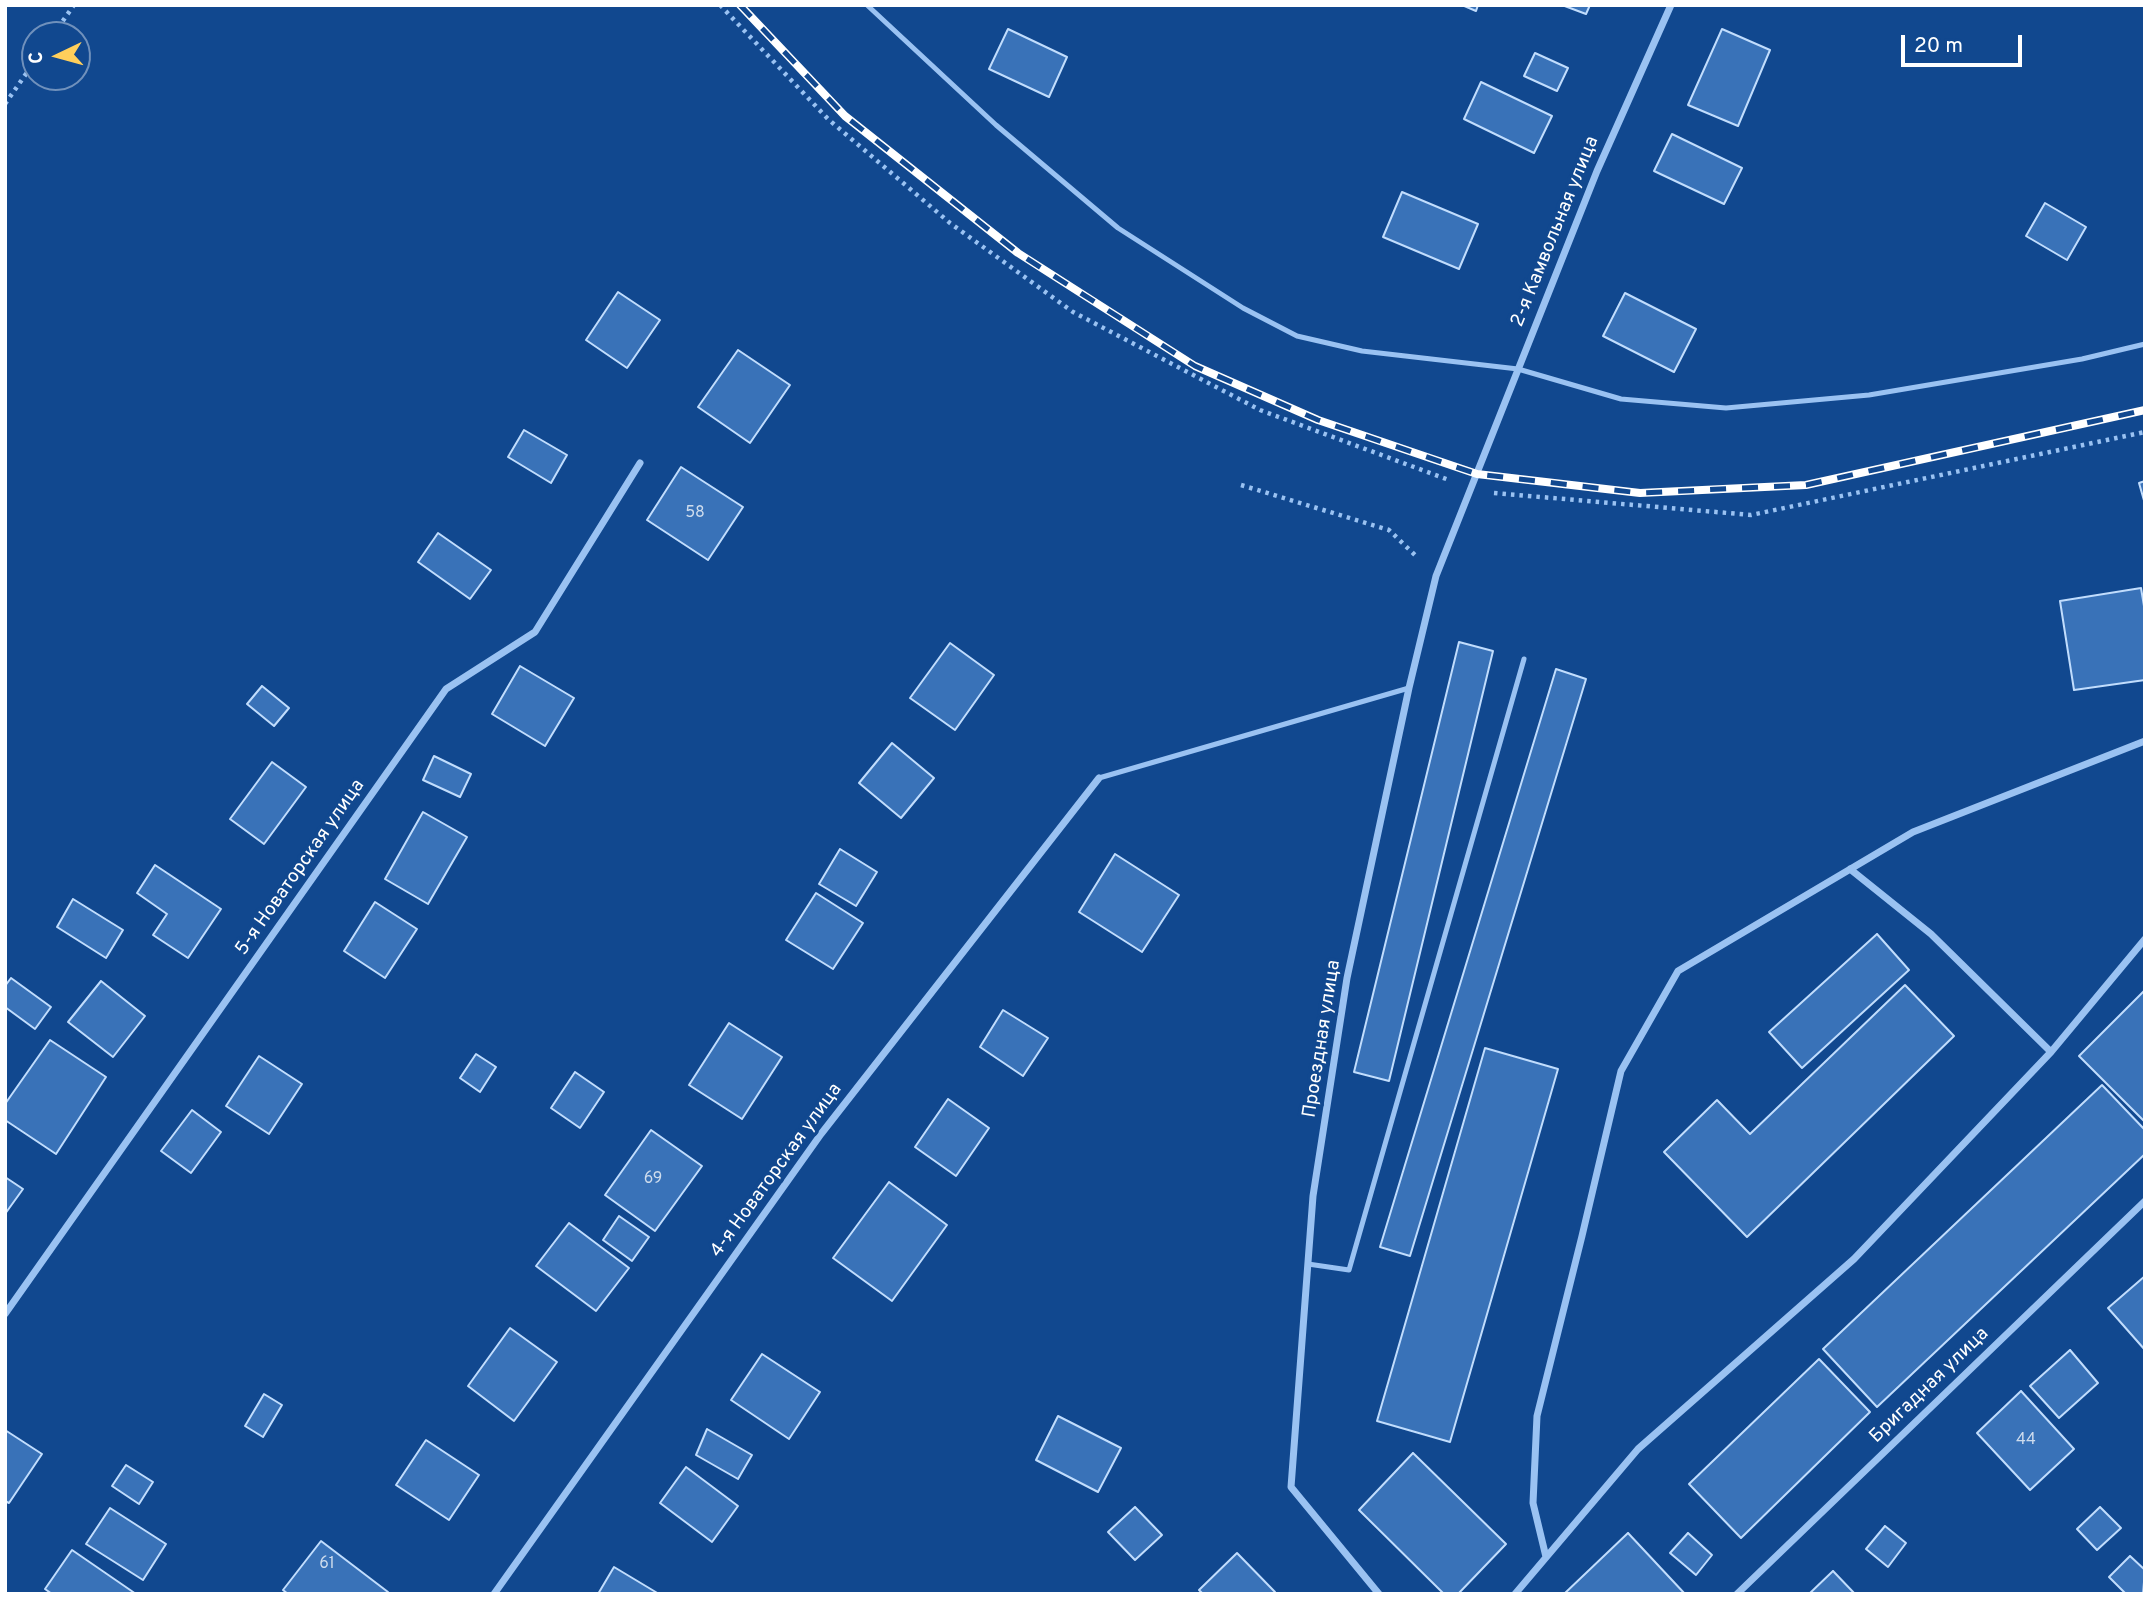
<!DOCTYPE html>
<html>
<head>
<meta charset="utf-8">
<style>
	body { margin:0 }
	#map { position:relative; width:2150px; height:1599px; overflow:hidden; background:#11488f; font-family:Overpass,sans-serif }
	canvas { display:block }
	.frame { position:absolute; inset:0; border:7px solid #fff; pointer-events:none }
	.north { position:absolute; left:21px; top:21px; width:70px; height:70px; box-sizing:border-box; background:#11488f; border:2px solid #7091bc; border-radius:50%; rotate:265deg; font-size:19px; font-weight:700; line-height:28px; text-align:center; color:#fff }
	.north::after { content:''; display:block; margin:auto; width:24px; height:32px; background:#ffcf5b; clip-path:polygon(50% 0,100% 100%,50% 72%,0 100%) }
	.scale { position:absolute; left:1901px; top:35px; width:121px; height:32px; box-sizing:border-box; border:4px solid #fff; border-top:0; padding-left:9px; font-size:21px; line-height:24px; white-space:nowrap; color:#fff; -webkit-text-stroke:5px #11488f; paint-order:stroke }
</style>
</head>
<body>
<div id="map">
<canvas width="2150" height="1599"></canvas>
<div class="frame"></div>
<div class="north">С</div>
<div class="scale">20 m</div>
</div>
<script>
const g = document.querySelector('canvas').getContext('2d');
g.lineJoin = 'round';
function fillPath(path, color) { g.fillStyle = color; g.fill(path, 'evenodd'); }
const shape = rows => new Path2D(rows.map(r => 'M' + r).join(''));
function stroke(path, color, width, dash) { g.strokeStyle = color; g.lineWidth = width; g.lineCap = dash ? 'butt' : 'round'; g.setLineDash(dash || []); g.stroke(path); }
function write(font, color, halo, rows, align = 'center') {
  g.font = font + ' Overpass,sans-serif'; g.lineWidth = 7; g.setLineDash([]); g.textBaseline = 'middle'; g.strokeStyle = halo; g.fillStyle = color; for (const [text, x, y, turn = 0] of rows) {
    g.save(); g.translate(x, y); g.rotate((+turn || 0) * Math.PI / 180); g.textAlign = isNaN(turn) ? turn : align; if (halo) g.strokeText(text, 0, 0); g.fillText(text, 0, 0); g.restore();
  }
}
const building = shape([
	[1462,5,1478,5,1476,11,1462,5],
	[1562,5,1590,5,1586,14,1562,5],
	[1008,29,1067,57,1049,97,989,69,1008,29],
	[1722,29,1770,50,1738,126,1688,105,1722,29],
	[1535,53,1568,68,1557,91,1524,76,1535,53],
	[1481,82,1552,116,1534,153,1464,119,1481,82],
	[1672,134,1742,168,1724,204,1654,171,1672,134],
	[1402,192,1478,224,1459,269,1383,237,1402,192],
	[2045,203,2086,227,2067,260,2026,236,2045,203],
	[618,292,660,320,627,368,586,340,618,292],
	[1625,293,1696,329,1674,372,1603,336,1625,293],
	[738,350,790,385,750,443,698,407,738,350],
	[524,430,567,455,551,483,508,457,524,430],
	[681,467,743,507,708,560,647,520,681,467],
	[2145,481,2145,504,2139,483,2145,481],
	[438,533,491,570,470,599,418,562,438,533],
	[2141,588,2145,612,2145,680,2074,690,2060,601,2141,588],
	[1459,642,1493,651,1389,1081,1354,1072,1459,642],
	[950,643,994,675,955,730,910,698,950,643],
	[520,666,574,698,545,746,492,714,520,666],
	[1556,669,1586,679,1410,1256,1380,1247,1556,669],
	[262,686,289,708,274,726,247,704,262,686],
	[892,743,934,778,901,818,859,783,892,743],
	[434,756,471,774,460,797,423,780,434,756],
	[272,762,306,787,264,844,230,819,272,762],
	[423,812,467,837,428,904,385,879,423,812],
	[840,849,877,872,856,906,819,884,840,849],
	[1115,854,1179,895,1142,952,1079,912,1115,854],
	[155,865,221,909,188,958,153,935,167,914,137,893,155,865],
	[816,893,863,923,833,969,786,940,816,893],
	[73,899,123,930,106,958,57,927,73,899],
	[375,902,417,929,385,978,344,951,375,902],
	[1877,934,1909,970,1802,1068,1769,1032,1877,934],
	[11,978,51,1007,35,1029,5,1007,5,986,11,978],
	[101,981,145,1016,113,1057,68,1022,101,981],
	[1905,985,1954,1036,1747,1237,1664,1152,1717,1100,1750,1134,1905,985],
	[2145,990,2145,1122,2079,1056,2145,990],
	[1003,1010,1048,1038,1023,1076,980,1047,1003,1010],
	[729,1023,782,1057,742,1119,689,1085,729,1023],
	[50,1040,106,1077,56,1154,5,1120,5,1104,50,1040],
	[1485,1048,1558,1069,1450,1442,1377,1421,1485,1048],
	[476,1054,496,1067,480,1092,460,1078,476,1054],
	[259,1056,302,1084,269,1134,226,1106,259,1056],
	[575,1072,604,1092,580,1128,551,1108,575,1072],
	[2102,1085,2145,1130,2145,1154,1877,1407,1823,1349,2102,1085],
	[948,1099,989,1128,956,1176,915,1147,948,1099],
	[192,1110,221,1132,191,1173,161,1151,192,1110],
	[651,1130,702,1166,655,1231,605,1195,651,1130],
	[5,1177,23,1189,5,1214,5,1177],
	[889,1182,947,1225,892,1301,833,1258,889,1182],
	[619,1216,649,1237,632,1261,603,1240,619,1216],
	[569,1223,629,1268,596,1311,536,1266,569,1223],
	[2145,1276,2145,1350,2108,1308,2145,1276],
	[510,1328,557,1362,514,1421,468,1386,510,1328],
	[2070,1350,2098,1383,2059,1418,2030,1386,2070,1350],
	[762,1354,820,1392,789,1439,731,1400,762,1354],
	[1819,1359,1870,1412,1741,1538,1689,1484,1819,1359],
	[2021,1391,2074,1449,2030,1490,1977,1433,2021,1391],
	[264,1394,282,1405,263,1437,245,1426,264,1394],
	[1058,1416,1121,1448,1098,1492,1036,1460,1058,1416],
	[707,1429,752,1455,738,1479,696,1455,707,1429],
	[5,1430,42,1454,9,1503,5,1501,5,1430],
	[426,1440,479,1475,449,1520,396,1485,426,1440],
	[1413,1453,1506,1544,1458,1594,1444,1594,1359,1510,1413,1453],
	[126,1465,153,1482,139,1504,112,1486,126,1465],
	[686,1467,738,1506,712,1542,660,1503,686,1467],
	[1135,1507,1162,1535,1135,1560,1108,1532,1135,1507],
	[2100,1507,2121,1528,2097,1550,2077,1529,2100,1507],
	[110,1508,166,1544,143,1580,86,1544,110,1508],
	[1885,1526,1906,1543,1888,1567,1866,1549,1885,1526],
	[1628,1533,1685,1594,1564,1594,1628,1533],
	[1688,1533,1712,1555,1696,1575,1670,1553,1688,1533],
	[321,1541,388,1592,386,1594,288,1594,283,1590,321,1541],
	[72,1550,136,1594,52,1594,45,1589,72,1550],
	[1237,1553,1275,1592,1273,1594,1203,1594,1199,1590,1237,1553],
	[2130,1556,2145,1570,2143,1594,2126,1594,2109,1577,2130,1556],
	[614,1567,659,1594,598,1594,614,1567],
	[1833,1571,1855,1594,1809,1594,1833,1571]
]);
fillPath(building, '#3972b8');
stroke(building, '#c1ddfd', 2);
stroke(shape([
	[720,5,828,119,950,223,1073,312,1260,410,1449,480],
	[53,35,74,5],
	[5,104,35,61],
	[1241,485,1389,530,1418,558],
	[1494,493,1751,515,2145,432]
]), '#9ac2f2', 4.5, [3.5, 5]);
stroke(shape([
	[867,5,996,125,1118,228,1243,308,1297,336,1362,351,1518,369,1621,399,1726,408,1869,395,2082,359,2145,344],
	[1099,778,1409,688],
	[1308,1264,1349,1270,1524,659]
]), '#9ac2f2', 5);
stroke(shape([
	[1850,869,1931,934,2051,1052],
	[5,1314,446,689,535,632,640,463],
	[1546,1557,1533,1503,1537,1416,1582,1236,1621,1071,1678,971,1913,832,2145,741],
	[494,1594,821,1134,1099,778],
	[1379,1594,1291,1487,1313,1196,1347,978,1409,688,1436,576,1597,171,1671,5],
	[1515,1594,1638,1449,1854,1259,2051,1052,2145,939],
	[1737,1594,2145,1201]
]), '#9ac2f2', 7);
const rail = shape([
	[740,5,845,116,1018,253,1195,366,1318,420,1477,474,1640,493,1806,485,2145,410]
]);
stroke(rail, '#fff', 8);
stroke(rail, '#11488f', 5, [16]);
write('16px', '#cedced', null, [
	["58",695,514],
	["69",653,1180],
	["44",2026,1441],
	["61",327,1565]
]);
write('19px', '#fff', '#11488f', [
	["2-я Камвольная улица",1556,232,-68],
	["5-я Новаторская улица",301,868,-55],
	["Проездная улица",1323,1039,-81],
	["4-я Новаторская улица",777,1171,-54],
	["Бригадная улица",1930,1386,-44]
]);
</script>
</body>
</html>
